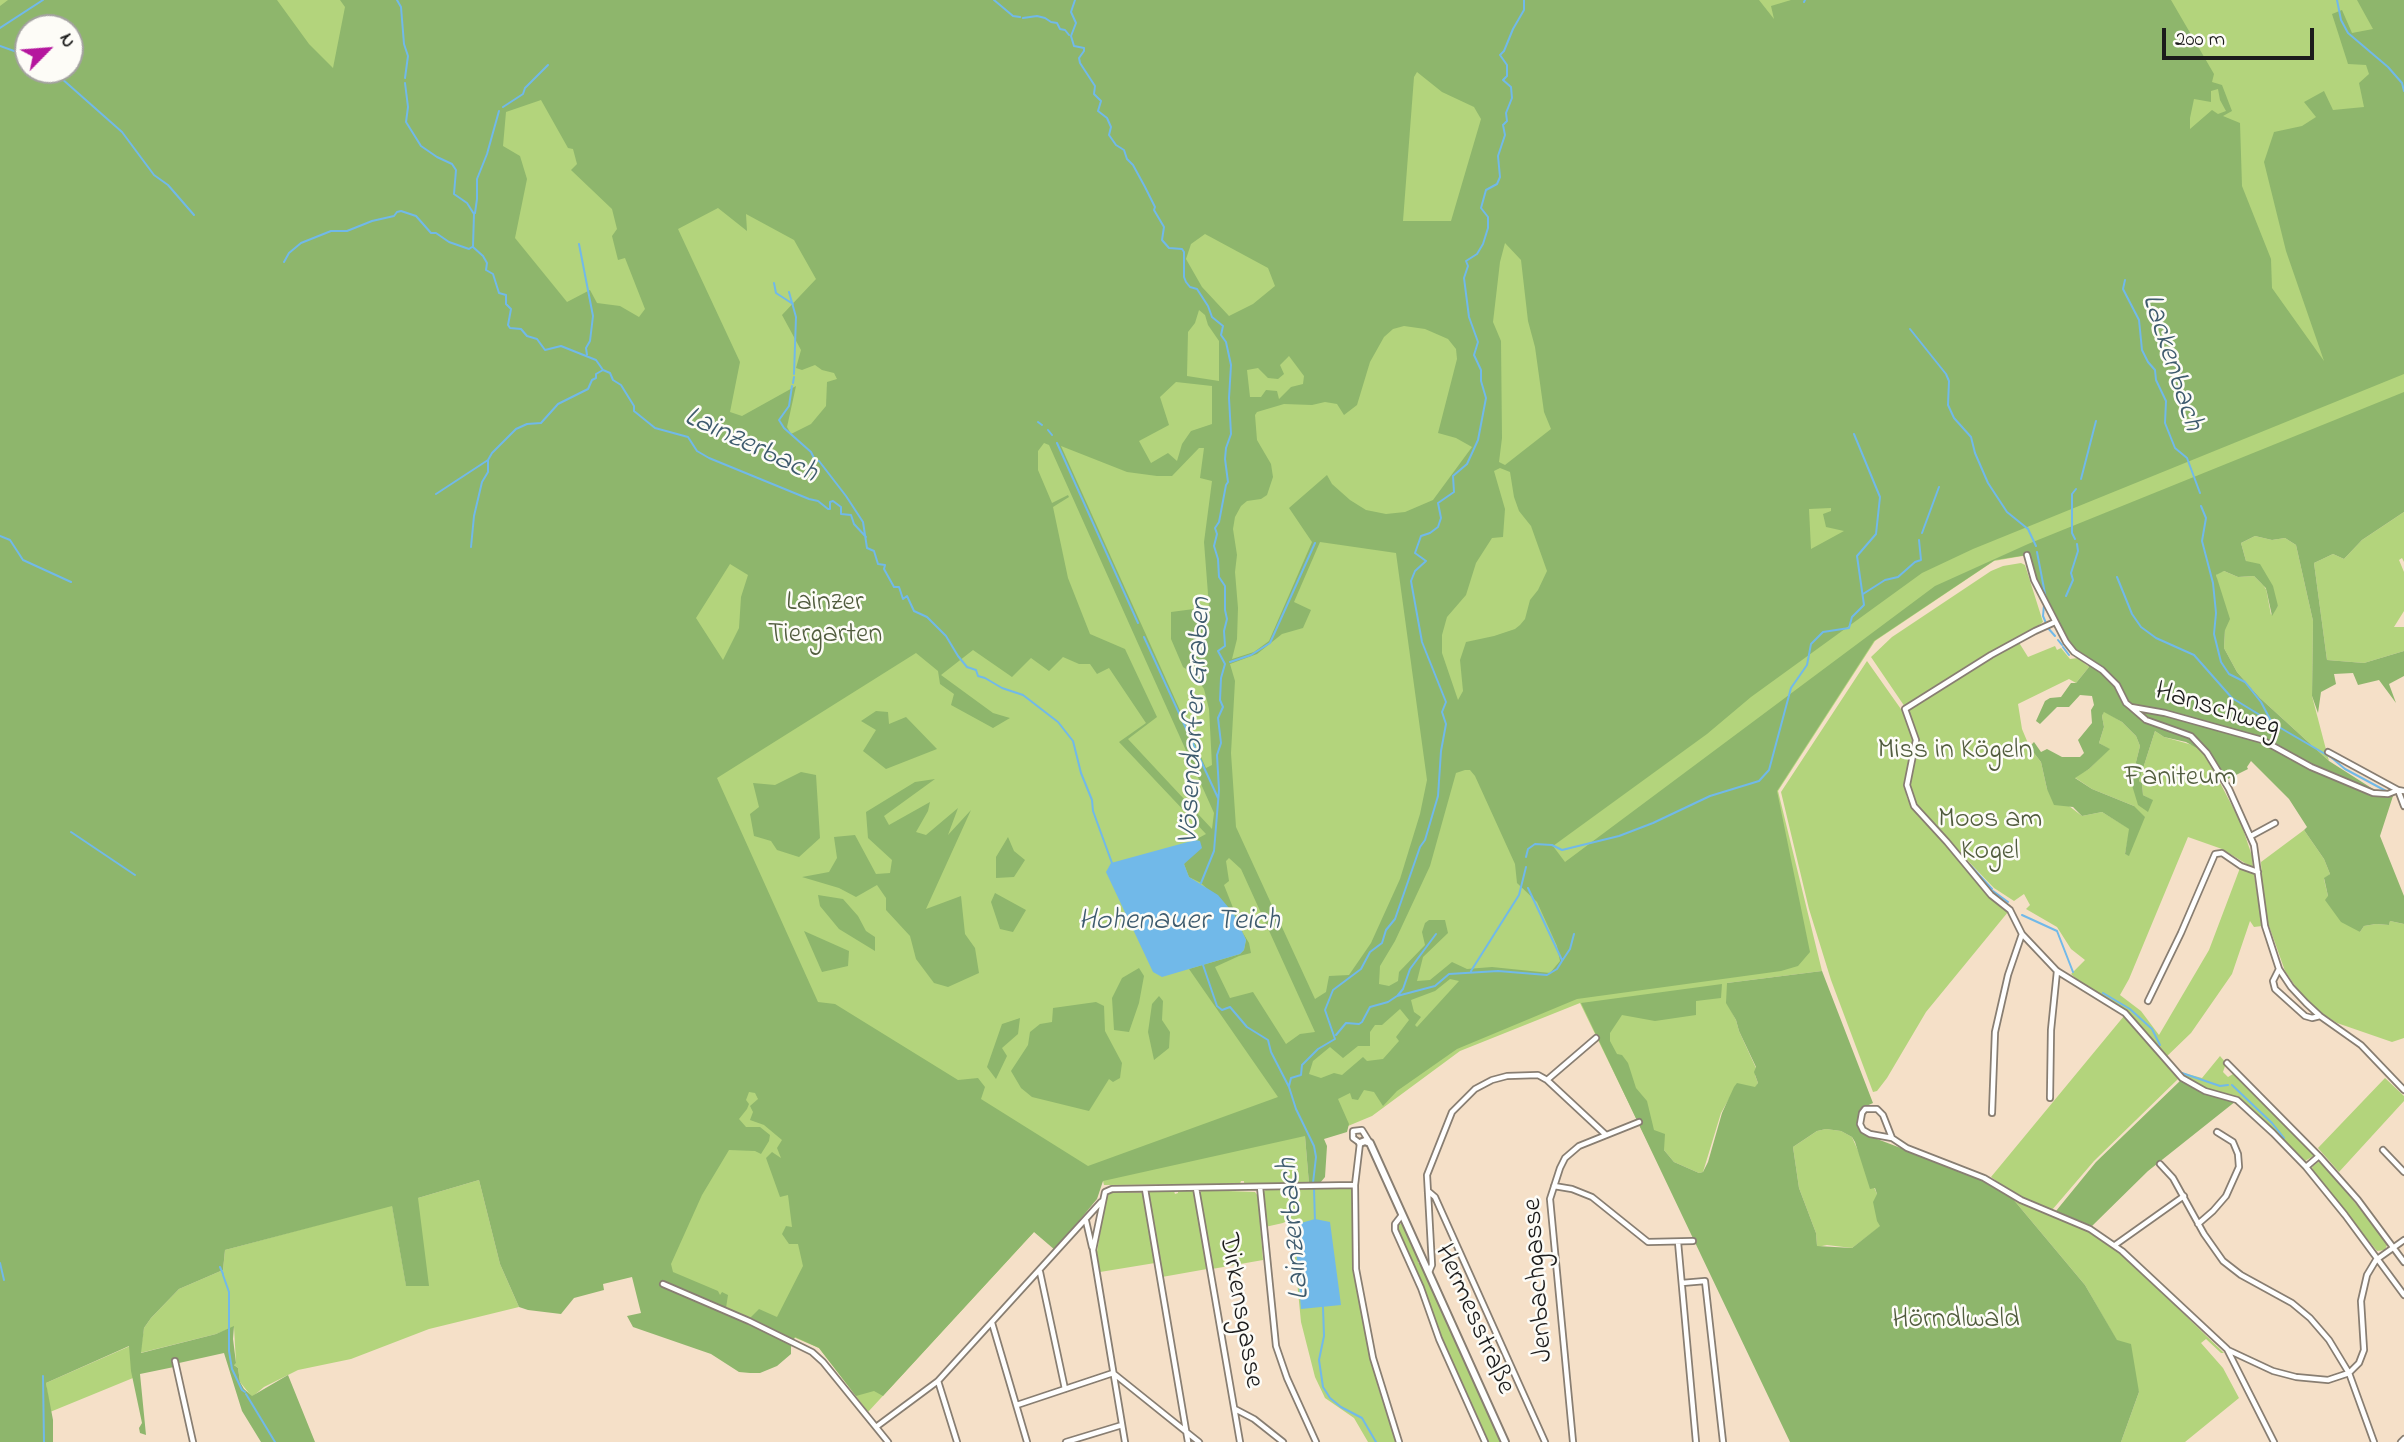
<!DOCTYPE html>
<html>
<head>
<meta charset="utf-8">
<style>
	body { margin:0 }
	#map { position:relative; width:2404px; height:1442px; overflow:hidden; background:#f5e0c8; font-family:"Indie Flower",sans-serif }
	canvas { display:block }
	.north { position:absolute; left:14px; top:14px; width:70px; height:70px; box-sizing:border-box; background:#fdfcf7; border:2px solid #a3a29f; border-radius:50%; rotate:65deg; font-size:19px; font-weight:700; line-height:28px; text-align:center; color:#1c1c1c }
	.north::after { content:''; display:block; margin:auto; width:24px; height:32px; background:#b5179e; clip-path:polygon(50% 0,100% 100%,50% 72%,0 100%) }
	.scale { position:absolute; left:2162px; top:28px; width:152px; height:32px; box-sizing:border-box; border:4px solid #1c1c1c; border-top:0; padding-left:9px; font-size:21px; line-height:24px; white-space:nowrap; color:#1c1c1c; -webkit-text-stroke:5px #fdfcf7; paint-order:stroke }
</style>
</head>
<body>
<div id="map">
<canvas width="2404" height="1442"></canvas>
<div class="north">N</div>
<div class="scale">200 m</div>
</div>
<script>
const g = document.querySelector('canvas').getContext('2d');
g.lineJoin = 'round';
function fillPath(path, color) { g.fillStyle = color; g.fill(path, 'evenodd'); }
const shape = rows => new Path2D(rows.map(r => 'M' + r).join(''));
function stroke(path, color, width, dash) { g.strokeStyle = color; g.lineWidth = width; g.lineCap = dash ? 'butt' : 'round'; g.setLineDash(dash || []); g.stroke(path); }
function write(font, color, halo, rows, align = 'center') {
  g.font = font + ' "Indie Flower",sans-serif'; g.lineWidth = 5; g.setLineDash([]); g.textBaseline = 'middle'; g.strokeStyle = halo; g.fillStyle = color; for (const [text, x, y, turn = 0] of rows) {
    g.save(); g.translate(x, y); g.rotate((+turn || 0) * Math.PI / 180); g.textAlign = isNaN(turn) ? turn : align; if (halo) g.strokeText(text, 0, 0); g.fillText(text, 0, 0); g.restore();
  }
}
fillPath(shape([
	[0,0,2404,0,2404,494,2272,522,2108,541,1994,561,1875,641,1778,791,1822,971,1727,983,1727,1003,1736,1020,1739,1031,1756,1068,1755,1075,1758,1083,1756,1087,1729,1099,1721,1113,1703,1172,1699,1173,1674,1162,1664,1150,1653,1153,1580,1003,1460,1051,1372,1116,1348,1126,1305,1136,1309,1184,1244,1184,1244,1181,1241,1181,1240,1184,1104,1185,1103,1181,1068,1195,868,1412,819,1348,543,1230,0,761],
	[28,28,70,28,70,70,28,70],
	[2404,512,2404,562,2402,558,2399,560,2404,572,2404,611,2394,627,2404,627,2404,651,2364,663,2327,660,2314,563,2333,554,2344,559,2362,540],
	[2255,536,2272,540,2285,538,2296,545,2313,621,2312,696,2329,761,2260,698,2237,672,2224,648,2225,630,2216,575,2219,572,2224,571,2238,577,2254,576,2266,588,2271,615,2278,606,2246,561,2241,543],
	[2021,563,2025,565,2043,622,2018,641,2028,657,2055,646,2057,650,2061,648,2070,659,2078,658,2089,667,2076,683,2069,679,2018,704,2022,729,2030,748,2041,762,2047,789,2082,816,2102,812,2130,829,2125,854,2129,855,2134,806,2092,789,2074,777,2089,769,2109,749,2099,743,2104,727,2102,716,2104,711,2122,722,2136,736,2140,746,2131,782,2147,811,2152,800,2143,795,2142,783,2139,781,2155,731,2164,737,2196,746,2204,752,2241,823,2252,856,2253,868,2222,849,2188,837,2129,979,2120,995,2141,1011,2159,1035,2209,950,2240,868,2254,874,2262,926,2254,927,2250,921,2232,974,2191,1033,2163,1060,2178,1079,2094,1161,2052,1210,2019,1197,1991,1177,2124,1016,2135,1025,2127,1012,2082,984,2071,974,2085,960,2071,949,2057,927,2026,909,2030,905,2024,894,2014,901,1994,888,1921,812,1911,791,1910,781,1919,740,1916,729,1905,707,1871,657,1892,637,1991,571,2003,566],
	[1867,661,1903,712,1913,736,1914,741,1905,786,1907,798,1918,816,1947,845,1988,895,2008,912,1926,1012,1887,1078,1877,1091,1873,1092,1831,980,1809,909,1781,792],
	[2304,830,2324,859,2330,874,2324,879,2328,896,2360,932,2364,926,2376,924,2389,925,2390,921,2404,924,2404,1038,2392,1042,2337,1023,2318,1011,2302,996,2285,971,2268,923,2263,902,2261,862],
	[2220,1056,2226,1063,2223,1072,2228,1077,2233,1074,2315,1155,2305,1161,2241,1100,2231,1095,2202,1088,2183,1077,2184,1073,2202,1078],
	[2385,1078,2404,1096,2404,1101,2339,1172,2318,1148],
	[1826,1129,1841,1131,1852,1137,1877,1194,1881,1226,1852,1248,1827,1245,1817,1247,1816,1233,1799,1188,1793,1147,1817,1131],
	[2318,1162,2323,1163,2385,1240,2387,1245,2385,1250,2377,1251,2313,1172,2312,1167],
	[479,1180,500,1264,519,1307,429,1329,351,1359,298,1370,264,1387,252,1397,240,1382,238,1368,233,1364,236,1363,234,1327,216,1334,140,1353,144,1328,151,1318,179,1289,223,1270,225,1250,392,1205,406,1285,418,1198],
	[1352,1188,1354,1194,1354,1256,1356,1285,1378,1387,1397,1442,1368,1442,1354,1418,1325,1398,1315,1377,1301,1322,1291,1219,1283,1223,1265,1227,1262,1193,1267,1189],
	[1202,1190,1255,1192,1258,1196,1263,1260,1212,1269,1200,1193],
	[1113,1191,1143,1193,1155,1263,1100,1272,1097,1252,1106,1197,1108,1193],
	[1150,1191,1174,1191,1175,1194,1178,1193,1178,1191,1194,1191,1207,1269,1162,1277,1148,1193],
	[2013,1199,2090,1232,2121,1253,2224,1353,2221,1353,2206,1339,2201,1343,2223,1368,2239,1398,2185,1442,2121,1442,2139,1392,2117,1341,2085,1285],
	[1399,1224,1403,1224,1418,1258,1418,1263,1420,1263,1501,1442,1487,1442,1440,1336,1397,1229],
	[130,1346,133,1378,50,1412,46,1383]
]), '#b3d47c');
fillPath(shape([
	[8,0,277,0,309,44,333,68,345,7,340,0,1759,0,1774,19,1771,6,1791,0,2171,0,2214,74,2212,82,2222,85,2232,111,2223,116,2240,123,2242,186,2271,259,2272,288,2324,361,2286,251,2264,162,2274,132,2302,126,2316,117,2304,102,2324,91,2333,110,2364,107,2359,83,2369,74,2366,65,2348,64,2332,14,2342,10,2352,33,2373,29,2357,0,2404,0,2404,374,1973,549,1922,573,1751,697,1707,734,1553,846,1565,862,1935,586,2028,544,2404,392,2404,512,2362,540,2344,559,2333,554,2314,563,2327,660,2364,663,2404,651,2404,676,2389,684,2396,703,2379,680,2358,685,2353,673,2334,674,2336,684,2321,692,2318,713,2312,696,2313,621,2296,545,2285,538,2272,540,2255,536,2241,543,2246,561,2260,564,2273,586,2278,606,2272,616,2266,588,2254,576,2238,577,2224,571,2216,575,2230,619,2225,630,2224,648,2237,672,2260,698,2329,761,2373,789,2393,796,2380,836,2404,896,2404,924,2390,921,2389,925,2376,924,2364,926,2360,932,2341,922,2325,900,2328,896,2324,878,2330,874,2324,859,2304,830,2307,827,2289,799,2251,761,2247,767,2248,769,2228,779,2209,753,2204,752,2186,742,2164,737,2155,731,2139,781,2142,783,2143,795,2153,800,2148,812,2138,805,2131,782,2140,746,2136,736,2122,722,2104,712,2102,716,2104,727,2099,743,2110,749,2089,769,2075,778,2092,789,2134,806,2145,817,2129,856,2125,854,2129,829,2102,812,2082,816,2073,807,2054,805,2047,789,2041,762,2030,748,2031,745,2034,742,2041,752,2047,749,2062,757,2080,757,2084,753,2078,740,2092,723,2091,710,2094,705,2092,696,2080,695,2069,707,2057,707,2040,724,2036,721,2045,701,2050,698,2061,697,2071,683,2076,683,2089,667,2068,643,2039,585,2027,555,1995,560,1874,641,1777,791,1810,952,1798,966,1781,971,1577,999,1457,1049,1397,1091,1383,1106,1374,1092,1364,1090,1358,1100,1352,1099,1350,1093,1338,1099,1349,1124,1347,1132,1324,1139,1327,1146,1325,1177,1320,1183,1309,1184,1305,1136,1103,1181,1097,1199,1055,1250,1034,1232,883,1396,874,1391,856,1396,819,1348,795,1337,791,1347,791,1354,777,1366,760,1373,750,1373,739,1372,711,1354,633,1327,627,1316,641,1313,632,1277,603,1284,604,1290,574,1298,561,1314,528,1310,519,1307,500,1264,479,1180,418,1198,429,1286,406,1286,392,1206,225,1250,223,1270,179,1289,151,1318,144,1328,141,1353,216,1334,234,1326,233,1339,236,1363,234,1365,238,1368,240,1382,244,1389,252,1396,288,1375,315,1442,261,1442,242,1411,224,1353,179,1363,174,1367,140,1374,146,1435,140,1433,139,1428,142,1423,131,1371,129,1346,46,1383,53,1420,53,1442,0,1442,0,6],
	[28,28,70,28,70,70,28,70],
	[1417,72,1442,92,1474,107,1481,119,1451,221,1403,221,1414,77],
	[2218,89,2220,100,2226,111,2218,114,2212,110,2190,129,2190,118,2194,99,2211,102,2211,91],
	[541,100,568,148,573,149,577,164,571,170,612,209,617,229,612,236,618,260,625,258,645,309,639,317,620,306,597,303,590,290,567,302,515,238,527,179,520,156,503,146,506,112],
	[718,208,747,231,746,214,794,240,816,279,782,315,801,350,796,368,802,370,815,365,822,370,834,373,837,379,827,382,826,406,811,424,791,434,787,427,796,386,742,416,730,412,740,362,678,229],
	[1205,234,1268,268,1275,286,1253,304,1229,316,1202,287,1186,259,1191,244],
	[1505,243,1521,260,1528,321,1535,347,1544,412,1551,429,1505,465,1499,462,1502,438,1501,341,1493,322,1500,262],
	[1199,310,1205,315,1208,325,1219,341,1219,381,1187,376,1188,332,1195,323],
	[1404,326,1425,329,1448,339,1456,349,1457,359,1438,433,1456,438,1472,447,1433,500,1405,512,1386,514,1366,510,1350,500,1332,484,1327,475,1289,508,1312,542,1269,641,1254,652,1232,659,1237,639,1238,608,1235,572,1237,555,1233,529,1235,517,1241,506,1247,501,1261,499,1267,495,1273,477,1271,464,1257,440,1255,415,1257,412,1284,404,1312,405,1325,402,1337,404,1344,415,1357,405,1370,362,1384,337,1393,329],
	[1289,356,1304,376,1303,384,1291,387,1279,399,1277,391,1266,390,1261,397,1250,397,1247,370,1258,368,1268,378,1278,379,1284,374,1280,365],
	[1176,382,1212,386,1212,424,1191,431,1182,444,1177,461,1168,453,1151,463,1139,441,1169,425,1160,397],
	[1044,443,1049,445,1214,813,1212,829,1128,739,1157,717,1125,649,1090,634,1068,578,1053,507,1069,497,1068,495,1052,503,1038,470,1038,451],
	[1061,446,1127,472,1157,476,1172,476,1199,448,1204,448,1200,478,1212,481,1204,542,1209,607,1171,612,1171,639,1183,667,1194,674,1204,689,1209,709,1212,765,1206,768],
	[1500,468,1510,472,1514,497,1519,511,1531,526,1547,571,1538,590,1530,600,1525,619,1520,625,1515,629,1494,636,1466,642,1460,660,1463,691,1458,700,1442,653,1442,635,1447,617,1466,595,1476,563,1492,538,1503,537,1505,509,1494,471],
	[1831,508,1831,511,1823,514,1826,527,1844,531,1811,549,1809,509],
	[1320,542,1396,553,1427,780,1420,814,1400,879,1371,943,1349,975,1329,976,1326,992,1315,999,1236,827,1231,753,1235,681,1230,664,1257,654,1282,634,1303,628,1311,610,1294,602],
	[730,564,748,575,741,597,739,628,723,660,696,618],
	[973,650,1012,677,1031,658,1049,671,1063,657,1079,664,1090,664,1097,674,1109,668,1146,723,1119,742,1206,834,1195,840,1200,841,1184,864,1189,877,1201,883,1234,914,1246,940,1244,950,1240,954,1189,969,1278,1097,1088,1166,981,1099,985,1087,978,1078,958,1080,835,1004,818,1002,717,778,916,653,938,671,940,684,954,694,951,705,993,728,1010,718,993,713,941,675],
	[1465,770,1470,770,1475,776,1515,864,1517,883,1537,902,1557,946,1560,961,1550,973,1492,967,1467,969,1452,962,1430,980,1417,981,1423,957,1448,933,1445,920,1429,920,1425,923,1422,932,1425,945,1399,972,1398,981,1389,986,1379,984,1380,966,1395,941,1430,866,1456,773],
	[1229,858,1241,869,1315,1032,1300,1034,1286,1044,1253,992,1230,998,1215,967,1239,956,1251,953,1249,943,1243,933,1224,885,1229,881,1226,861],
	[1450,979,1459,981,1417,1027,1415,1025,1421,1017,1414,1012,1411,1000,1435,991],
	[1400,1009,1409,1020,1396,1037,1399,1041,1383,1059,1367,1061,1363,1057,1342,1075,1334,1073,1321,1078,1309,1074,1313,1061,1330,1047,1343,1058,1358,1046,1370,1046,1370,1032,1375,1025,1382,1025],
	[749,1092,755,1093,758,1099,750,1106,753,1112,750,1120,764,1125,782,1140,777,1148,781,1158,772,1152,766,1158,780,1197,788,1195,792,1227,786,1226,782,1234,789,1244,798,1244,803,1266,777,1317,759,1309,750,1318,726,1308,728,1295,722,1292,720,1295,718,1291,673,1272,671,1264,702,1195,729,1150,755,1151,761,1154,769,1141,770,1135,760,1127,746,1127,739,1119,747,1109,749,1104,746,1100],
	[876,711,888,712,889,724,906,717,937,749,886,769,863,751,876,730,861,721],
	[801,772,816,775,820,838,799,857,777,850,771,841,754,836,750,814,759,807,753,783,775,785],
	[935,779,884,816,889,825,930,802,928,811,916,832,926,835,958,808,948,835,971,810,926,909,961,896,965,934,975,948,979,973,948,987,934,983,916,959,910,936,886,910,886,898,877,885,856,897,839,888,802,877,829,872,837,858,834,837,855,835,876,874,890,873,892,860,868,838,866,812,915,782],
	[1008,837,1014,851,1025,860,1014,877,996,878,996,857],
	[995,893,1026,910,1013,932,1000,929,991,902],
	[818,895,843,899,858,916,866,931,875,937,875,951,839,929,820,906],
	[804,931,849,951,848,966,822,972],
	[1139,968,1144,976,1139,1003,1129,1032,1114,1030,1112,998,1122,978],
	[1822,971,1873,1103,1862,1108,1858,1114,1858,1128,1864,1134,1974,1176,2013,1199,2085,1285,2117,1340,2131,1344,2139,1392,2121,1442,1790,1442,1581,1003,1722,984,1721,998,1696,1001,1696,1015,1655,1021,1622,1015,1610,1033,1610,1041,1617,1054,1622,1055,1628,1063,1636,1088,1647,1101,1654,1130,1665,1134,1664,1150,1674,1162,1699,1173,1703,1172,1708,1162,1722,1113,1734,1087,1737,1083,1755,1087,1758,1083,1754,1072,1756,1067,1739,1031,1736,1020,1726,1003,1727,983],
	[1826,1129,1841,1131,1852,1137,1855,1142,1870,1189,1875,1188,1877,1194,1873,1202,1877,1221,1880,1226,1852,1248,1817,1246,1816,1233,1799,1188,1793,1147,1817,1131],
	[1159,996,1163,1001,1162,1020,1170,1032,1169,1048,1154,1060,1148,1032,1152,1004],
	[1096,1002,1104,1006,1105,1031,1122,1063,1120,1078,1113,1082,1109,1079,1089,1111,1032,1097,1021,1088,1011,1071,1028,1045,1030,1032,1040,1024,1052,1022,1053,1008],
	[1020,1018,1018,1034,1002,1048,1007,1056,996,1079,987,1067,1002,1024],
	[2181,1080,2204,1093,2236,1101,2148,1171,2092,1226,2056,1211,2096,1162]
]), '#8eb66c');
fillPath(shape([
	[1195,840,1200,841,1202,848,1184,864,1189,877,1218,895,1234,914,1246,940,1244,950,1240,954,1162,977,1153,972,1106,872,1111,863],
	[1315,1219,1330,1222,1341,1305,1301,1309,1294,1225]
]), '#71b9e9');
stroke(shape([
	[397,0,401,7,404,44,408,56,405,78],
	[994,0,1013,16,1020,17],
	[1075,0,1071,12,1076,23,1071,36,1074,46,1084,48,1084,51,1079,58,1080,63,1095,86,1094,94,1101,101,1098,111,1107,118,1111,127,1109,135,1116,145,1124,150,1127,159,1133,165,1145,187,1155,207,1154,210,1164,227,1162,240,1169,248,1182,249,1184,252,1184,277,1186,282,1190,287,1197,289,1208,306,1212,317,1223,326,1221,335,1226,342,1231,365,1229,398,1231,434,1226,448,1225,459,1228,482,1226,485,1219,522,1215,528,1217,534,1214,546,1218,559,1219,577,1225,586,1225,610,1227,619,1224,631,1225,646,1218,651,1225,664,1221,678,1220,700,1223,707,1218,718,1221,743,1217,755,1219,790,1214,851,1201,883],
	[2337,0,2341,20,2348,33,2388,67,2402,83,2404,91],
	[1804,2,1805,0],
	[1023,18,1037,16,1045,18,1051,22,1057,23,1060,29,1065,30,1069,35],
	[0,28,43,0],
	[0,46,28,56],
	[52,70,122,132,154,175,168,185,194,215],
	[405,83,408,107,406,122,421,146,437,157,452,164,456,170,454,194,467,203,474,214,473,246],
	[503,107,523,94,525,88,548,65],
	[475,213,477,199,477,179,487,154,499,111],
	[579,244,593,316,590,341,586,348,587,355],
	[473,247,483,256,487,263,486,270,493,274,499,293,506,295,506,304,511,309,508,325,510,328,521,329,527,336,537,339,545,350,561,346,596,360,603,370,610,373,613,380,621,385,634,406,634,411,655,428,688,437,697,451,709,458,809,499,818,501,828,509,830,509,830,502,833,501,841,507,841,514,851,515,854,524,866,537],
	[284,262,289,253,301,243,331,231,347,231,372,221,394,216,397,212,401,211,416,216,431,233,436,233,449,242,469,249,472,247],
	[2125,280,2123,289,2139,320,2142,350,2148,362,2155,370,2156,380,2166,401,2165,423,2175,448,2187,458,2200,493],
	[774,283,776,293,793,304],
	[789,292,796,317,794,374],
	[1910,329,1946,374,1949,381,1948,405,1954,418,1971,437,1975,453,1988,483,2007,512,2028,529,2036,546],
	[793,383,794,377],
	[792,386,789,406,779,420,784,428,811,452,815,460,819,461,846,496,863,522,867,548,874,551,878,564,885,565,884,569,894,587,899,587,903,599,907,596,914,611,927,617,946,636,958,656,967,667,976,670,978,676,985,678,1002,688,1023,695,1058,722,1073,741,1081,773,1092,800,1093,811,1112,863],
	[1038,422,1042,425],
	[1048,430,1052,435],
	[1057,443,1138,623],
	[2081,479,2096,421],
	[436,494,488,460,492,453,516,429,527,424,541,423,558,404,588,389,592,380,596,378,596,374,603,370],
	[2201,506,2206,518,2202,541,2213,583,2216,613,2214,634,2221,662,2229,674,2245,682,2261,702,2272,723,2332,758,2345,769,2386,791],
	[1922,533,1939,487],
	[0,536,10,540,23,560,71,582],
	[2075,539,2072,533,2072,494,2076,489],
	[471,547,474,516,482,482,488,472,488,460],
	[2037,552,2046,599],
	[2117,577,2132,614,2141,627,2156,638,2194,655,2232,698,2268,720],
	[1863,594,1885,580,1898,577,1915,562,1921,560,1919,540],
	[2066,596,2073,580,2071,573,2078,551,2077,544],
	[2044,605,2043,616,2046,623],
	[2048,628,2055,636],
	[1144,637,1218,798],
	[2058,640,2062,645],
	[2063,647,2069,655],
	[1230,662,1251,655,1270,643,1315,543],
	[71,832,135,875],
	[1526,857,1528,849,1535,844,1552,845,1562,850,1619,836,1653,823,1710,796,1759,781,1769,770,1791,688,1807,665,1811,644,1823,632,1849,628,1852,617,1864,605,1857,556,1876,534,1880,497,1854,434],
	[1970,865,1992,889],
	[1528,888,1562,960],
	[1993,891,2008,902],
	[2022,915,2057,931,2073,972],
	[1203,965,1217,1006,1222,1010,1230,1007,1247,1027,1268,1040,1271,1052,1289,1087,1296,1109,1314,1146,1316,1157,1313,1183],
	[1471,971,1519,895,1526,867],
	[2103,993,2130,1009,2152,1029,2160,1045],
	[1398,995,1403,989,1410,969,1436,934],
	[1336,1035,1346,1023,1359,1024,1362,1022,1370,1007,1388,1002,1397,996,1435,986,1449,974,1498,971,1547,975,1557,969,1562,961,1570,949,1574,934],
	[2182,1073,2220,1086,2228,1085],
	[2232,1085,2272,1123,2284,1138],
	[1289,1086,1291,1078,1301,1075,1302,1065,1318,1049,1335,1039,1325,1010,1333,990,1361,969,1370,952,1382,943,1386,930,1395,919,1420,847,1425,840,1438,796,1441,751,1446,724,1442,712,1446,702,1422,642,1411,581,1415,571,1426,561,1415,553,1421,536,1430,533,1438,527,1441,518,1438,503,1454,492,1453,476,1467,464,1478,440,1486,398,1481,381,1481,370,1474,355,1478,342,1469,317,1464,278,1468,266,1466,261,1477,254,1483,244,1488,228,1488,217,1481,208,1486,190,1497,184,1500,177,1498,156,1505,135,1503,125,1507,121,1506,113,1512,98,1511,87,1503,80,1507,76,1507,65,1500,55,1504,51,1513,29,1524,10,1524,0],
	[1314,1189,1315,1222],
	[0,1263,4,1280],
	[220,1267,223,1274],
	[223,1275,229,1292,229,1351,232,1369,242,1390,245,1392],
	[1323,1307,1324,1336,1319,1360,1323,1387,1330,1398,1341,1407,1362,1418,1376,1442],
	[43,1376,44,1442],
	[246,1394,275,1442]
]), '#71b9e9', 2);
const street = shape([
	[2027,555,2034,580,2066,642,2074,652,2102,670,2117,685,2126,703,2131,707,2165,713,2262,740,2311,767,2373,793,2388,794,2398,790],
	[2055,622,2035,631,1991,655,1905,709,1916,740,1907,785,1914,806,1947,842,1991,895,2010,910,2022,934,2057,971,2125,1013,2182,1078,2205,1091,2237,1100,2273,1133,2306,1167,2345,1215,2404,1295],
	[2131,707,2146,720,2191,736,2207,753,2229,789,2254,845,2265,926,2279,969,2291,987,2306,1003,2320,1016,2361,1045,2404,1090],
	[2328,752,2398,790,2404,791],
	[2398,790,2404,806],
	[2251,836,2275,823],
	[2279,969,2273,981,2275,989,2305,1016,2312,1018,2320,1016],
	[2148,1001,2181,933,2215,854,2222,853,2241,866,2258,872],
	[2227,1063,2319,1156,2358,1200,2404,1262],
	[1547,1080,1596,1038],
	[2050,1098,2051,1030,2057,971],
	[1992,1113,1995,1032,2008,975,2022,934],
	[1892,1138,1870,1134,1863,1130,1860,1124,1862,1113,1865,1109,1877,1109,1883,1115,1892,1138,1907,1148,1984,1178,2021,1200,2090,1229,2122,1251,2227,1349,2274,1442],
	[1370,1143,1362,1130,1353,1131,1353,1138,1360,1143,1355,1185,1356,1269,1373,1358,1399,1442],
	[2383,1150,2404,1172],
	[2160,1164,2173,1178,2204,1234,2223,1261,2241,1275,2292,1303,2310,1318,2329,1340,2349,1373,2374,1442],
	[2306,1167,2319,1156],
	[1554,1186,1572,1189,1592,1197,1648,1242,1693,1241],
	[1260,1187,1276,1346,1287,1378,1316,1442],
	[1196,1188,1240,1442],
	[1145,1189,1188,1442],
	[1428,1191,1435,1197,1545,1442],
	[1402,1215,1395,1224,1395,1230,1421,1288,1439,1339,1485,1442],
	[1086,1221,1092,1247],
	[2198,1224,2213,1211,2226,1196,2239,1167,2238,1154,2233,1142,2217,1132],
	[1678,1242,1696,1442],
	[2115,1245,2184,1196],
	[1040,1272,1065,1389],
	[1429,1272,1432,1265,1427,1175,1452,1112,1475,1089,1492,1080,1507,1076,1538,1075,1547,1080,1606,1135],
	[1682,1283,1705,1281,1723,1442],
	[663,1284,749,1321,812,1352,823,1362,888,1442],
	[992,1323,1027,1442],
	[2228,1350,2273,1371,2296,1377,2328,1380,2349,1373,2359,1363,2364,1350,2361,1301,2367,1275,2376,1260,2404,1240],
	[175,1361,193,1442],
	[938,1381,957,1442],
	[1017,1405,1113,1373,1199,1442],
	[1235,1409,1254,1419,1283,1442],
	[876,1427,938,1381,1101,1202],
	[1066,1442,1122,1425],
	[1125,1442,1093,1250,1105,1192,1112,1189,1355,1185],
	[1573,1442,1550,1199,1560,1168,1565,1158,1579,1146,1639,1122],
	[2401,1442,2404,1439]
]);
const secondary = shape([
	[1360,1143,1365,1141,1370,1143,1505,1442]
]);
stroke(street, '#887e72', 8);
stroke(secondary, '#887e72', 10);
stroke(street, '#fff', 4.5);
stroke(secondary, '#fff', 6);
write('28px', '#515c3e', '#fdfcf7', [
	["Lainzer",825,604],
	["Tiergarten",825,636],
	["Miss in Kögeln",1955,752],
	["Faniteum",2180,779],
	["Moos am",1990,821],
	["Kogel",1990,853],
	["Hörndlwald",1956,1321]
]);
write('28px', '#1c1c1c', '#fdfcf7', [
	["Hanschweg",2217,711,17],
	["Jenbachgasse",1540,1280,-94],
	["Dirkensgasse",1239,1311,80],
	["Hermesstraße",1473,1320,66]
]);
write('italic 30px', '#3e5b6e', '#fdfcf7', [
	["Lackenbach",2170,363,72],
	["Lainzerbach",750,447,25],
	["Vösendorfer Graben",1197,721,-87],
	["Hohenauer Teich",1179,923],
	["Lainzerbach",1296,1229,-95]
]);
</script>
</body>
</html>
